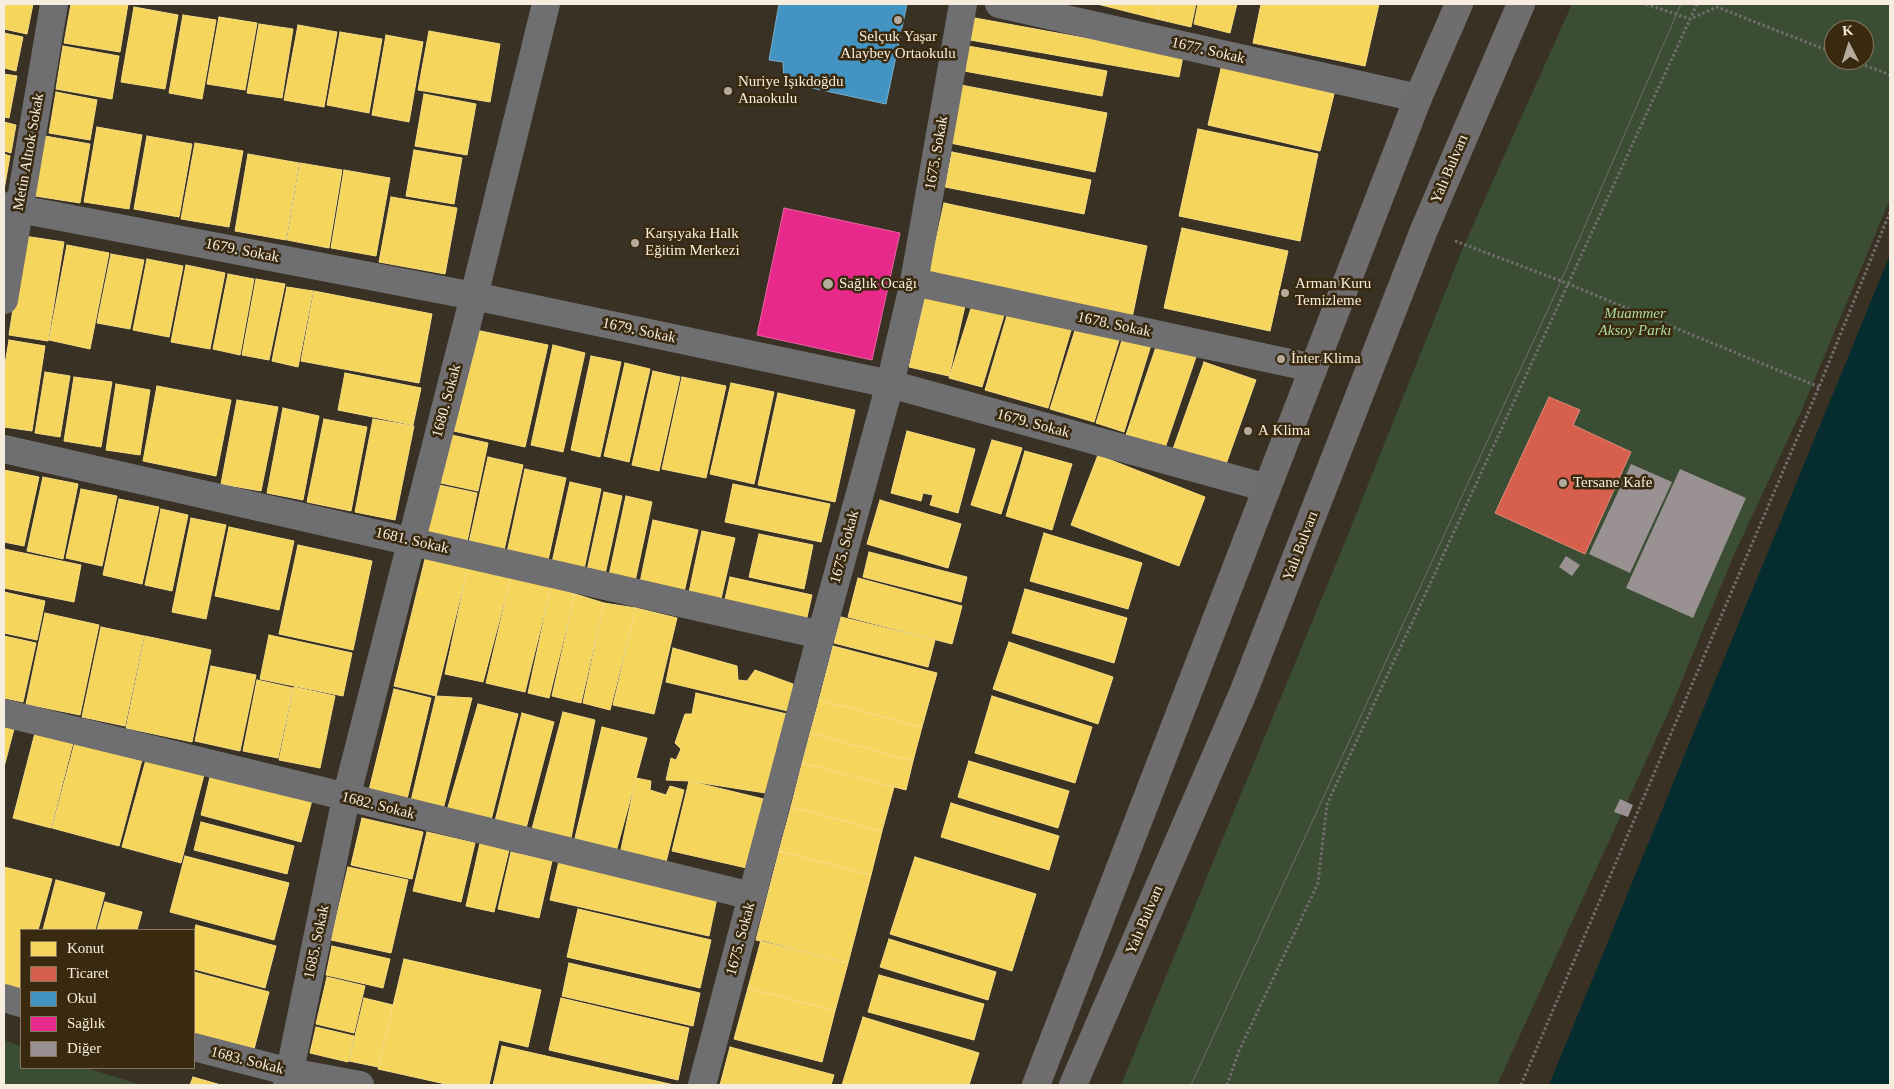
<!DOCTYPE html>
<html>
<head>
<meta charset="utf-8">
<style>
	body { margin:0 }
	#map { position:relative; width:1894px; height:1089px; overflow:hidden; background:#393123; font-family:Georgia,serif }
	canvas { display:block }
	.frame { position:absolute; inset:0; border:5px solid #f7edde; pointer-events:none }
	.legend { position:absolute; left:20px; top:929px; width:175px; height:140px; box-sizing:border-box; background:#39290e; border:1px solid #857761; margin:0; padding:6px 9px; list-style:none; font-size:15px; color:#f7edde }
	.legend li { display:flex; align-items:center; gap:10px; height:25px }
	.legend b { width:25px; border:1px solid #857761 }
	.north { position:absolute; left:1824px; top:20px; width:50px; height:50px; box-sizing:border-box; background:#39290e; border:1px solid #857761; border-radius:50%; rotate:355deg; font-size:14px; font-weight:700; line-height:20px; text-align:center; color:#f7edde }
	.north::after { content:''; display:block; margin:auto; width:18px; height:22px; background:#b4ab9d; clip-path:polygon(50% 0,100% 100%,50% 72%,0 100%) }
</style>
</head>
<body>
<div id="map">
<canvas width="1894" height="1089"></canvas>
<div class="frame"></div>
<ul class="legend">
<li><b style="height:14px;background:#f6d55c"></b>Konut</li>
<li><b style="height:14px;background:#d6604d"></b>Ticaret</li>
<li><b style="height:14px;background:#4393c3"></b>Okul</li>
<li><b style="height:14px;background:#e7298a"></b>Sağlık</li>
<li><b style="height:14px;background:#9a9192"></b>Diğer</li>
</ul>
<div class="north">K</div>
</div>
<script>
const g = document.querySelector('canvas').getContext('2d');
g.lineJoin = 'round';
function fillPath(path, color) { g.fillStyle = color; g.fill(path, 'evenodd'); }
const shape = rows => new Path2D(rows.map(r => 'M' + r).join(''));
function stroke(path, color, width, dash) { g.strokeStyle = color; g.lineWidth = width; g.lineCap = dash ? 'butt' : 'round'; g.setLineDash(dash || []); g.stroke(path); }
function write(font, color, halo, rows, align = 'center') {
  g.font = font + ' Georgia,serif'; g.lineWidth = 5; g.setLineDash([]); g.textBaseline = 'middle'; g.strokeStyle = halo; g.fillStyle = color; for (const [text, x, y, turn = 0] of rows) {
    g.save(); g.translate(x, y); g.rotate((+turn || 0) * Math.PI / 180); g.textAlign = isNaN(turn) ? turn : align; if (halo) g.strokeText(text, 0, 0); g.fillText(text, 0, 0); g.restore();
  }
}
fillPath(shape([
	[1572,4,1890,4,1890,199,1803,407,1733,557,1673,702,1497,1085,1121,1085,1345,542,1462,250],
	[1834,30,1864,30,1864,60,1834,60],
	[4,1040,21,1046,21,1068,87,1068,141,1085,4,1085]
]), '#3b4e34');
fillPath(shape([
	[1890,255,1890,1085,1549,1085]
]), '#052d30');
const homes = shape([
	[4,4,33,4,27,34,4,29,4,4],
	[71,4,128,4,120,52,64,43,71,4],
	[1097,4,1127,4,1125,11,1097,4],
	[1127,4,1160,4,1157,19,1125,11,1127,4],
	[1160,4,1196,4,1191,27,1157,19,1160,4],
	[1198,4,1237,4,1230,33,1194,24,1198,4],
	[1261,4,1379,4,1365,66,1253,43,1261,4],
	[134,7,178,15,165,89,121,82,134,7],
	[183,15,216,20,202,99,169,93,183,15],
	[219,17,257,23,245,90,207,84,219,17],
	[975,18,1183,56,1179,77,970,40,975,18],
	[259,24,293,29,282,98,247,93,259,24],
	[298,25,337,32,324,107,284,100,298,25],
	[429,31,500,44,490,102,418,90,429,31],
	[340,32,382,39,369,113,327,105,340,32],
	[4,33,23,37,16,71,4,68,4,33],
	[386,35,423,42,409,122,372,115,386,35],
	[63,46,119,56,112,99,56,89,63,46],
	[968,46,1107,71,1102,96,964,71,968,46],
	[1223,60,1336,86,1320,151,1208,125,1223,60],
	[4,74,17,76,9,118,4,117,4,74],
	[961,85,1107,113,1095,172,950,143,961,85],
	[56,92,97,100,90,140,49,133,56,92],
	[424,94,476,104,467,155,415,146,424,94],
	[4,122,16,125,11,153,4,151,4,122],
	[97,127,142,135,129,209,84,202,97,127],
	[1198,129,1318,154,1300,241,1179,216,1198,129],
	[45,136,90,144,80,203,35,196,45,136],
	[147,136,192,144,179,217,134,209,147,136],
	[195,143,243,151,229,227,181,219,195,143],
	[414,150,462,158,454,204,406,196,414,150],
	[952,152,1091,180,1084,214,945,187,952,152],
	[4,154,10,156,4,190,4,154],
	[248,154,299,163,286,240,235,231,248,154],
	[300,163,342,170,329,248,287,240,300,163],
	[344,170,390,178,376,256,331,248,344,170],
	[391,197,457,208,445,274,379,262,391,197],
	[944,203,1147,246,1132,318,928,276,944,203],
	[1182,228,1288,251,1270,331,1164,308,1182,228],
	[24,236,64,242,48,341,9,335,24,236],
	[67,245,109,253,90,349,49,340,67,245],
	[111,254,144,260,130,329,97,323,111,254],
	[147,259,183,266,169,337,133,330,147,259],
	[186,265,225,273,210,349,171,342,186,265],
	[228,274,254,279,240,355,213,349,228,274],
	[256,279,285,284,269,360,242,355,256,279],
	[287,287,313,291,298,367,272,361,287,287],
	[314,291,432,314,419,383,301,361,314,291],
	[925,296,965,306,949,376,909,367,925,296],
	[973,302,1005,312,982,387,949,378,973,302],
	[1009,309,1072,327,1048,408,985,390,1009,309],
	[1077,324,1120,337,1094,422,1050,409,1077,324],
	[471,329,548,345,525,447,449,430,471,329],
	[1123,337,1151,345,1124,432,1096,423,1123,337],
	[9,340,45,346,32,431,4,427,4,370,9,340],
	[1157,344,1196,357,1165,448,1126,435,1157,344],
	[553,345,585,353,563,452,531,445,553,345],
	[591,356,621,362,600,457,571,450,591,356],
	[1204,362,1256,380,1225,467,1173,449,1204,362],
	[625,363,650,369,629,462,604,456,625,363],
	[653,371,680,377,659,471,632,465,653,371],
	[45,372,70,376,60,437,35,433,45,372],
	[345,373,421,388,413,425,338,410,345,373],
	[74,377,112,382,101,447,64,441,74,377],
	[682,377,726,386,706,478,662,469,682,377],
	[731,383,774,392,754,484,710,474,731,383],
	[116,384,150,390,140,455,106,450,116,384],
	[157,386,231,400,216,476,143,461,157,386],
	[778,393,855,410,835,502,758,485,778,393],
	[237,400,278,407,261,491,221,484,237,400],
	[283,408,319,416,303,500,267,493,283,408],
	[324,419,367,427,351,511,307,502,324,419],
	[373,419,414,426,395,520,355,512,373,419],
	[907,431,975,449,958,513,930,505,933,495,923,493,921,501,891,493,907,431],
	[447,434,488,443,478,491,436,482,447,434],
	[992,440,1022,448,1001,514,971,505,992,440],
	[1025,451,1072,464,1052,530,1006,516,1025,451],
	[1098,455,1205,497,1179,566,1071,525,1098,455],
	[488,457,523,465,503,555,468,547,488,457],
	[525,469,566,478,547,565,506,557,525,469],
	[4,470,39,477,24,546,4,542,4,470],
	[43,477,78,484,63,559,27,551,43,477],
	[570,482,601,489,583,574,551,567,570,482],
	[434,484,477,493,466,547,422,537,434,484],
	[733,484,830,504,821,542,725,522,733,484],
	[81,489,117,496,102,566,66,558,81,489],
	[604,492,622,496,604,579,586,575,604,492],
	[626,496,652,502,634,586,608,580,626,496],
	[119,499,159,507,142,584,103,575,119,499],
	[880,500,961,524,948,568,867,544,880,500],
	[161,509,188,515,172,591,145,585,161,509],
	[191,518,226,525,206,619,172,612,191,518],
	[653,520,698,530,683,597,639,587,653,520],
	[229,527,294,541,279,610,215,596,229,527],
	[702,531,735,538,720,603,688,597,702,531],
	[1044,533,1142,563,1128,609,1030,581,1044,533],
	[759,534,813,545,804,589,749,577,759,534],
	[298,545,372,561,353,650,279,634,298,545],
	[4,549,81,565,74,602,4,588,4,549],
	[869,552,967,577,961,602,863,577,869,552],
	[426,555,468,567,436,696,394,686,426,555],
	[468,567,511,577,483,682,445,674,468,567],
	[511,577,551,587,525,692,486,683,511,577],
	[730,577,812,595,805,626,723,608,730,577],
	[858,578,962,606,952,644,848,617,858,578],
	[551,587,575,594,549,698,528,693,551,587],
	[1025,589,1127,618,1114,663,1012,633,1025,589],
	[4,592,45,601,37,640,4,633,4,592],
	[575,594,604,603,581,703,552,696,575,594],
	[604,603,636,608,610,710,583,703,604,603],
	[636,608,677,618,654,714,613,705,636,608],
	[45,613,99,625,80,715,26,704,45,613],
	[841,617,935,640,928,667,834,643,841,617],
	[101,627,144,636,125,726,82,717,101,627],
	[269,635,352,653,343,696,260,679,269,635],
	[4,636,36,643,23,702,4,698,4,636],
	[145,636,211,650,192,742,126,728,145,636],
	[1009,642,1113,677,1098,724,993,689,1009,642],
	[833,646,937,673,922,727,819,700,833,646],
	[673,648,737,666,738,680,747,681,755,670,793,684,792,712,666,682,673,648],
	[211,666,256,675,240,751,195,741,211,666],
	[257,680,293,688,278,758,243,751,257,680],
	[294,687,335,696,320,768,279,760,294,687],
	[394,689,431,698,407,799,369,790,394,689],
	[696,693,791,715,772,794,689,781,666,780,671,758,676,760,681,749,675,743,685,714,692,714,696,693],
	[436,696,472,698,442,813,410,805,436,696],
	[992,696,1092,727,1075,783,975,753,992,696],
	[819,700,922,727,913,761,810,733,819,700],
	[478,704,518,714,490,824,446,814,478,704],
	[563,712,595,720,571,838,532,829,563,712],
	[522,713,554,722,525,832,494,825,522,713],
	[4,726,14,729,4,767,4,726],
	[602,727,647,738,616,852,574,842,602,727],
	[36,729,74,739,51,828,13,818,36,729],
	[810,733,913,761,906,790,802,763,810,733],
	[75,742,142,760,119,846,52,828,75,742],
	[147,756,205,771,181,863,122,847,147,756],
	[969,761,1069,791,1058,828,958,797,969,761],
	[802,763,894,787,882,831,791,807,802,763],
	[211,773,312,800,301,842,201,815,211,773],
	[636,778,651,781,650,790,666,795,670,786,684,790,665,866,620,854,636,778],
	[689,781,768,800,751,869,672,851,689,781],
	[951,803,1059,836,1049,870,941,837,951,803],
	[791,807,882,831,871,875,779,851,791,807],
	[362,818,423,832,412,879,351,865,362,818],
	[201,822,294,846,287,874,194,850,201,822],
	[427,832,475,843,461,902,413,891,427,832],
	[480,843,509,850,494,912,466,906,480,843],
	[779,851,871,875,848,963,756,940,779,851],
	[511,852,552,861,539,918,498,909,511,852],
	[185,856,289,883,274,940,170,912,185,856],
	[915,857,1036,894,1012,971,890,934,915,857],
	[559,861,717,898,709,936,550,900,559,861],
	[4,867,52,879,38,930,21,930,21,992,4,988,4,867],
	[348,867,408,880,391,953,331,940,348,867],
	[56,880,105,893,95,930,43,930,56,880],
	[105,902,142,912,137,930,97,930,105,902],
	[578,909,711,940,700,988,567,957,578,909],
	[196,925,276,946,265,988,194,969,194,934,196,925],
	[889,939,996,972,988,1000,880,967,889,939],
	[761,940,848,963,835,1011,748,988,761,940],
	[332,946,390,959,383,988,326,975,332,946],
	[404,959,541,990,528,1047,499,1040,489,1085,450,1085,378,1069,404,959],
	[569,963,700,993,693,1026,562,996,569,963],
	[194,972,269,992,252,1057,194,1042,194,972],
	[879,975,984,1004,974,1040,868,1012,879,975],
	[327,977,365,986,354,1033,316,1024,327,977],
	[748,988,835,1011,822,1062,734,1039,748,988],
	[364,998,393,1005,378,1067,349,1061,364,998],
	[561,998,689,1028,678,1080,549,1050,561,998],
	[863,1017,979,1053,969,1085,842,1085,863,1017],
	[316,1027,354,1036,348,1062,310,1053,316,1027],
	[502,1046,674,1085,493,1085,502,1046],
	[730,1047,834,1075,831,1085,720,1085,730,1047],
	[193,1077,221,1085,190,1085,193,1077]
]);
fillPath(homes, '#f6d55c');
stroke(homes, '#f6dc83', 1);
const shops = shape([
	[1549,397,1580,410,1573,425,1631,452,1585,554,1495,513,1549,397]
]);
fillPath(shops, '#d6604d');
stroke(shops, '#e08a78', 1);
const schools = shape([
	[779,4,907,4,886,104,784,82,783,62,769,60,779,4]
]);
fillPath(schools, '#4393c3');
stroke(schools, '#79aecb', 1);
const health = shape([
	[784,208,900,233,872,360,757,335,784,208]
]);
fillPath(health, '#e7298a');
stroke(health, '#ec64a3', 1);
fillPath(shape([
	[1631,464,1672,482,1630,573,1589,554],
	[1680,469,1746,498,1693,618,1626,588],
	[1566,556,1580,565,1572,576,1559,567],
	[1620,799,1633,805,1628,817,1614,812]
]), '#9a9192');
stroke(shape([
	[1646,4,1690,19,1717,7,1834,53],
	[1851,60,1890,75],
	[1455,241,1561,281,1819,387],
	[1227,1085,1239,1051,1318,883,1327,804,1424,597,1697,4],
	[1521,1085,1819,387,1890,212]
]), '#716e6d', 3, [2.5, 2.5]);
stroke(shape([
	[999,4,1418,98],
	[4,206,474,296,890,384,1267,488],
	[914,282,1313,368],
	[4,300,54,4],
	[4,449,821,635],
	[4,713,752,896],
	[4,998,21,1003],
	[194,1047,290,1072,360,1085],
	[287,1085,346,798,474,296,546,4],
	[702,1085,821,635,890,384,914,282,963,4]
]), '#6f6e71', 28);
stroke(shape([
	[1036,1085,1418,98,1459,4],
	[1073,1085,1243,693,1424,230,1521,4]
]), '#706d6e', 28);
stroke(shape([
	[1191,1085,1561,281,1681,4]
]), '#706d6a', 1);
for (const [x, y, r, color] of [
	[898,20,5,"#b4ab9d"],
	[728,91,5,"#b4ab9d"],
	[635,243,5,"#b4ab9d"],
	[828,284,6,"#b4ab9d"],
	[1285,293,5,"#b4ab9d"],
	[1281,359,5,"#b4ab9d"],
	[1248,431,5,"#b4ab9d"],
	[1563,483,5,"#b4ab9d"]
]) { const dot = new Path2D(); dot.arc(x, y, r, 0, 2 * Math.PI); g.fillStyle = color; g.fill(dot); stroke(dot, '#39290e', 2); }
write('15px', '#f7edde', '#39290e', [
	["Selçuk Yaşar",898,37,"center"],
	["Alaybey Ortaokulu",898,54,"center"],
	["Nuriye Işıkdoğdu",738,82],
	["Anaokulu",738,99],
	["Karşıyaka Halk",645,234],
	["Eğitim Merkezi",645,251],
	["Sağlık Ocağı",839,284],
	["Arman Kuru",1295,284],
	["Temizleme",1295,301],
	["İnter Klima",1291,359],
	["A Klima",1258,431],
	["Tersane Kafe",1573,483]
], 'left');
write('15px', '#f7edde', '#39290e', [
	["1677. Sokak",1208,51,13],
	["Metin Altıok Sokak",29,152,-80],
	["1675. Sokak",937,153,-80],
	["Yalı Bulvarı",1450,169,-67],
	["1679. Sokak",242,251,11],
	["1678. Sokak",1114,325,12],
	["1679. Sokak",639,331,12],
	["1680. Sokak",447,401,-75],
	["1679. Sokak",1033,424,15],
	["1681. Sokak",412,541,13],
	["Yalı Bulvarı",1301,546,-69],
	["1675. Sokak",845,547,-75],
	["1682. Sokak",378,806,14],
	["Yalı Bulvarı",1145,920,-67],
	["1675. Sokak",741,939,-75],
	["1685. Sokak",317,942,-78],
	["1683. Sokak",247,1061,14]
]);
write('italic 15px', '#addba4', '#39290e', [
	["Muammer",1635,314],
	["Aksoy Parkı",1635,331]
]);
</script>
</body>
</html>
